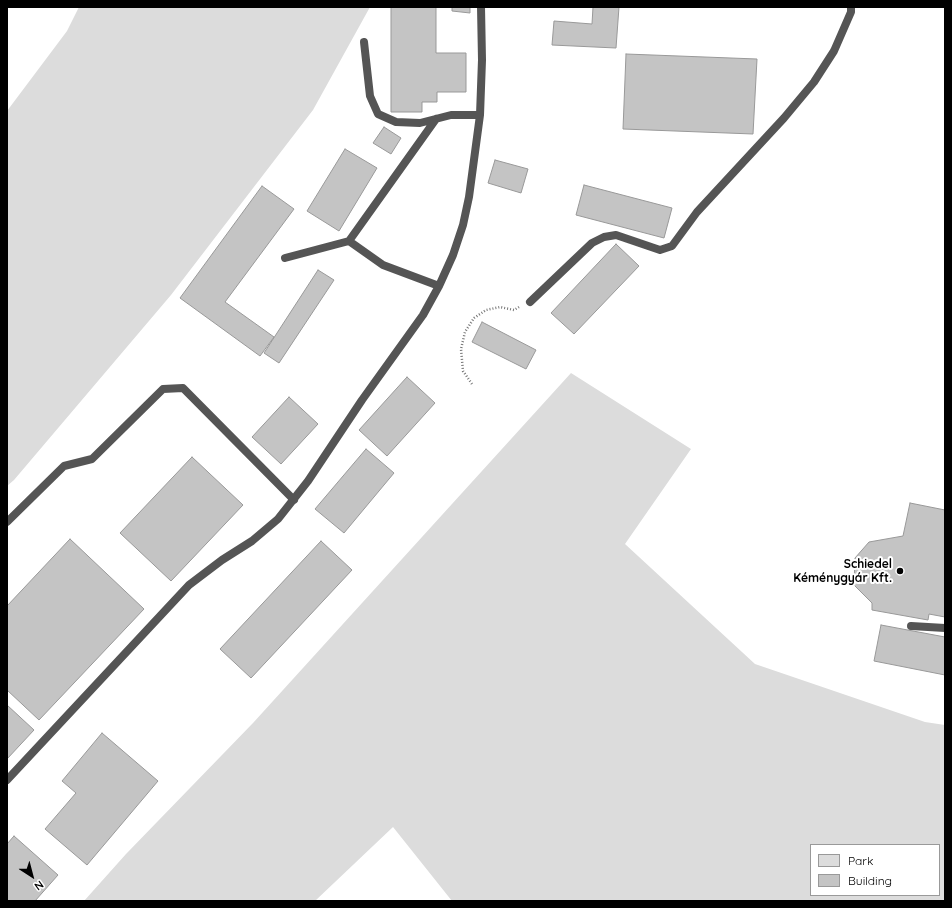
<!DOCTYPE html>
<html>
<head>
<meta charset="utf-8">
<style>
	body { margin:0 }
	#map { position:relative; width:952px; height:908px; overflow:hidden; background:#fff; font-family:Quicksand,sans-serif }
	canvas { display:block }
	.frame { position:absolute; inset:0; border:8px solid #000; pointer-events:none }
	.legend { position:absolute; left:810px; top:844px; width:130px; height:52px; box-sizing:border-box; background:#fff; border:1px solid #999; margin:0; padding:5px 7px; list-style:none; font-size:12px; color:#000 }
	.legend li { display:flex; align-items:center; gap:8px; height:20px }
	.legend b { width:20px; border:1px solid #999 }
	.north { position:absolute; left:12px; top:856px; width:40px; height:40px; -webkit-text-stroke:3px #fff; paint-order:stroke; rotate:144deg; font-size:11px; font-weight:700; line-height:16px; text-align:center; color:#000 }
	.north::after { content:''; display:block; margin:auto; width:14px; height:18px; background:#000; clip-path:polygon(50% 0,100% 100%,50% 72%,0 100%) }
</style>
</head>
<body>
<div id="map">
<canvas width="952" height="908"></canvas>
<div class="frame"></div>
<ul class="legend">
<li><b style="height:11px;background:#dcdcdc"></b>Park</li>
<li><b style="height:11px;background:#c4c4c4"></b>Building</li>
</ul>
<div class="north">N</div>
</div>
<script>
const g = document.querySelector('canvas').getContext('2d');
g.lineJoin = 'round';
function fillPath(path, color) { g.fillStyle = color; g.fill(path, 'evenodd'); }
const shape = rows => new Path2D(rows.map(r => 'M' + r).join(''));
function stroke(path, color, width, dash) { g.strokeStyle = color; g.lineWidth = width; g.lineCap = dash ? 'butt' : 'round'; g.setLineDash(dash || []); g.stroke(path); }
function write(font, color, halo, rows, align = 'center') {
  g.font = font + ' Quicksand,sans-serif'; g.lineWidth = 4; g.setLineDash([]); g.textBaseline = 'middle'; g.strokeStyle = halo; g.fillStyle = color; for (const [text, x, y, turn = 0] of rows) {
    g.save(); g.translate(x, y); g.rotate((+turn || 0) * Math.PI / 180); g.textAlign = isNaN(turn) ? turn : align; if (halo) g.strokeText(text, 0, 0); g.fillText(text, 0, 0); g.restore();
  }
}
fillPath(shape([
	[79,7,370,7,313,110,171,295,14,480,7,486,7,111,67,31],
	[571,373,691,449,625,544,755,664,925,722,945,725,945,901,452,901,393,827,315,901,84,901,126,854,253,723],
	[811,845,939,845,939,895,811,895]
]), '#dcdcdc');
const building = shape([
	[391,7,436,7,436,53,466,53,466,92,437,92,437,102,422,102,422,112,391,112,391,7],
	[452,7,470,7,470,13,452,11,452,7],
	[593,7,619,7,616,48,552,45,554,21,592,24,593,7],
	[626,54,757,59,753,134,623,129,626,54],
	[384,127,401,138,391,154,373,143,384,127],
	[345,149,377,168,339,231,307,211,345,149],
	[495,160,528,169,521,193,488,183,495,160],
	[584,185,672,208,664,238,576,215,584,185],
	[262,186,294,209,225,302,274,337,260,356,180,298,262,186],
	[616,244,639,266,574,334,551,313,616,244],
	[318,270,334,280,279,363,264,353,318,270],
	[482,322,536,350,526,369,472,342,482,322],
	[407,377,435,403,387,456,359,430,407,377],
	[289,397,318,424,281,464,252,437,289,397],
	[366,449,394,473,344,533,315,509,366,449],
	[192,457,243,505,171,581,120,533,192,457],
	[910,503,945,510,945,617,929,614,928,620,872,610,872,603,854,585,855,558,869,542,903,536,910,503],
	[70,539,144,609,39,720,7,690,7,606,70,539],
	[321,541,352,570,251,678,220,649,321,541],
	[881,625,945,637,945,675,874,661,881,625],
	[7,705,34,730,7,759,7,705],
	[102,733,158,781,87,865,45,829,76,793,62,781,102,733],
	[14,836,58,875,35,901,7,901,7,844,14,836]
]);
fillPath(building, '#c4c4c4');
stroke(building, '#999', 1);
stroke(shape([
	[472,384,463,371,461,349,465,332,474,318,486,310,500,307,514,310,519,307]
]), '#777', 2.5, [1, 2]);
stroke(shape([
	[364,42,370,96,378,114,396,122,420,123,451,115,480,115],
	[349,241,436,119],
	[285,258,349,241,383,265,439,286],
	[530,302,592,243,604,237,616,235,660,250,672,246,697,212,784,118,814,82,834,51,851,12,851,7],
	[7,522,64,466,92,459,163,389,183,388,294,500],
	[911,626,945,628],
	[7,780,189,585,222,560,252,541,278,519,308,481,362,400,423,315,439,286,453,255,463,225,469,197,480,115,482,60,481,7]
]), '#555', 8);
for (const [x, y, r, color] of [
	[900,571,4,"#000"]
]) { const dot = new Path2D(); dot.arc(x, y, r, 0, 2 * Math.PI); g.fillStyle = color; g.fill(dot); stroke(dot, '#fff', 1.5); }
write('bold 12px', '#000', '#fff', [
	["Schiedel",892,564],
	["Kéménygyár Kft.",892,578]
], 'right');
</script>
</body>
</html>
